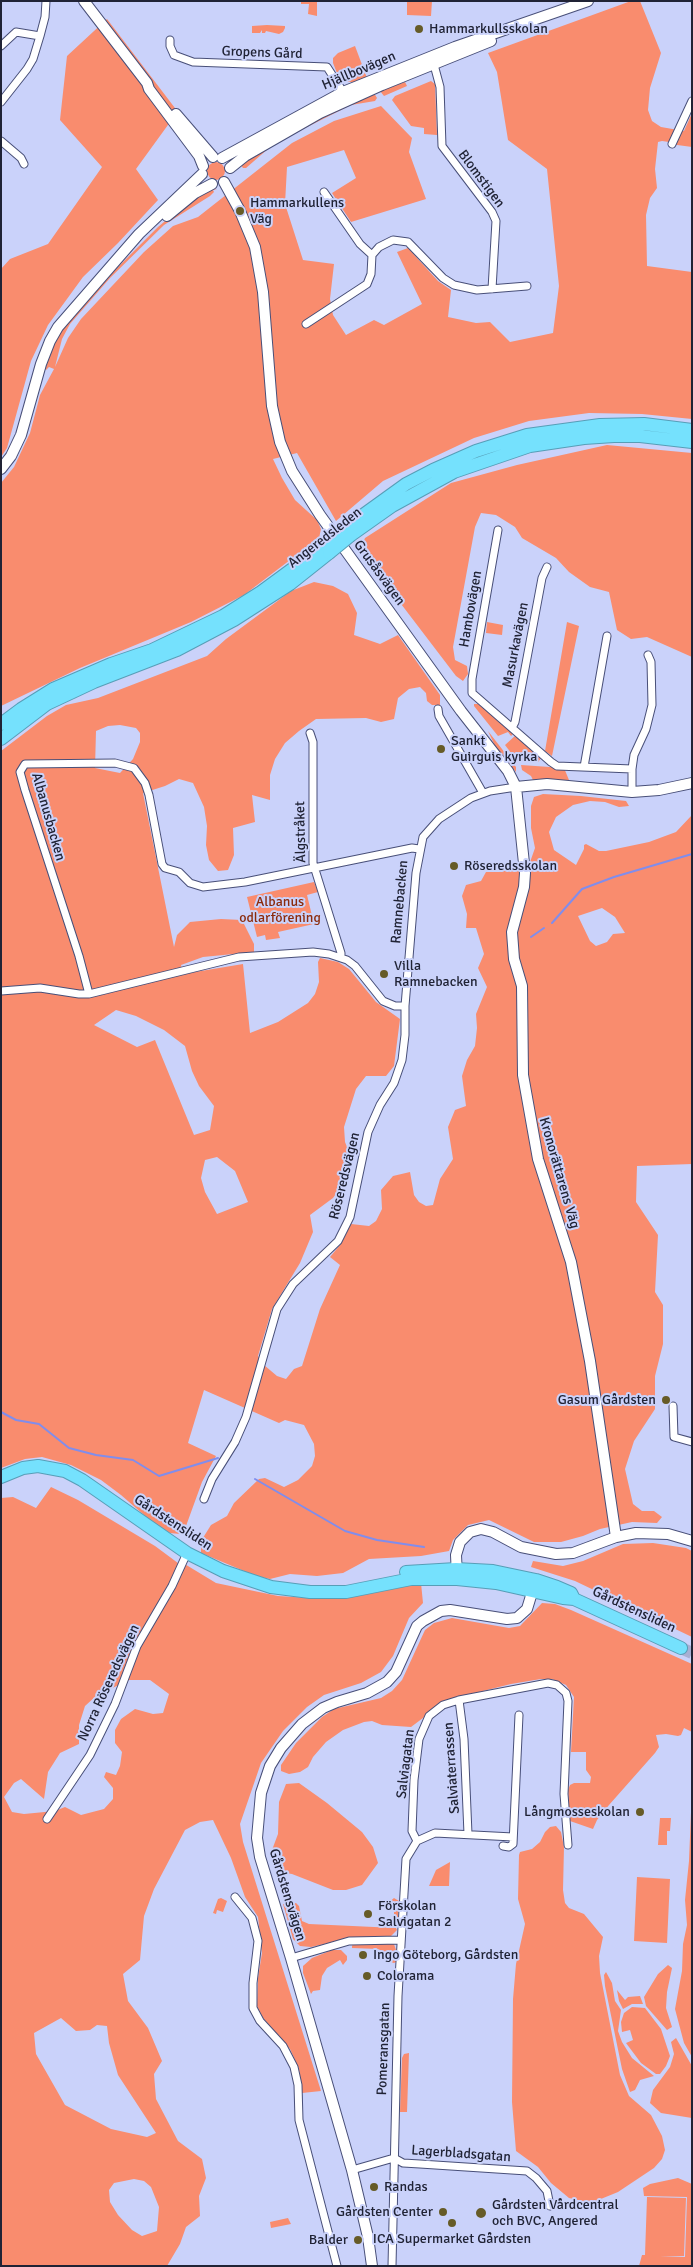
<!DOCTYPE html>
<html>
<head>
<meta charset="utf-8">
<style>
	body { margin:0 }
	#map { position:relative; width:693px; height:2267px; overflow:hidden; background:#cad2fa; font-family:Signika,sans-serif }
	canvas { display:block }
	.frame { position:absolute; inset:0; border:2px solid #202335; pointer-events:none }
</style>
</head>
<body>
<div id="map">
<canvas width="693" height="2267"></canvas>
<div class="frame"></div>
</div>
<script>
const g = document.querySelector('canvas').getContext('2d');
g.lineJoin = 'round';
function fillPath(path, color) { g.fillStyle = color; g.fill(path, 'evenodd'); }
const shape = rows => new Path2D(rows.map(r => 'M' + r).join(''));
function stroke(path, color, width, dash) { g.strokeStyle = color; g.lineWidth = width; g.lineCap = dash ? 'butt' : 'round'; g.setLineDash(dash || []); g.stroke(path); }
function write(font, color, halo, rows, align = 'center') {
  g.font = font + ' Signika,sans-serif'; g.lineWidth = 4; g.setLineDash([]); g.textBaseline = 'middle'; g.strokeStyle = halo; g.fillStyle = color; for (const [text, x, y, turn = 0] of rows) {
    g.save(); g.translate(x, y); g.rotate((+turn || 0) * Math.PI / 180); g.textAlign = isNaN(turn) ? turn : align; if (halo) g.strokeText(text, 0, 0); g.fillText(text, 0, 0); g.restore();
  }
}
fillPath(shape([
	[301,1,317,1,317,16,308,14,309,4,301,4],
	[407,1,432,1,431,16,407,15],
	[631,1,640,1,661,53,650,88,648,110,652,121,661,127,684,131,692,113,692,147,670,144,669,142,662,141,658,142,655,169,657,188,650,198,646,215,647,266,692,272,692,419,642,414,589,413,529,421,474,438,383,481,336,521,297,453,273,459,282,478,295,500,317,520,321,529,319,538,244,595,191,622,80,668,1,706,1,483,14,467,30,433,40,395,54,369,49,367,46,370,45,369,56,340,63,329,106,279,158,227,177,211,193,198,212,188,217,189,213,190,214,192,210,196,164,225,110,278,70,324,62,339,55,367,68,338,81,319,144,252,173,226,198,217,292,143,334,121,381,106,412,138,409,152,426,199,351,222,332,193,356,178,344,150,287,167,285,204,303,260,334,264,330,299,333,315,346,335,374,320,384,325,422,304,397,252,408,248,438,281,451,290,448,317,476,323,490,322,510,342,553,333,559,286,547,169,508,140,497,72,488,53],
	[107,19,178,112,208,156,205,159,173,118,136,169,158,200,118,243,83,277,48,325,31,361,7,448,1,457,1,269,10,259,48,244,102,167,60,120,67,56],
	[267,25,285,26,285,28,283,32,279,34,266,31,265,33,262,33,262,30,260,33,252,33,252,26],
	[355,46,367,78,354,82,345,82,337,73,333,63,333,58,338,53],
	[431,81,435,84,437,135,424,134,424,128,411,126,392,100,395,96],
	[405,82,407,86,384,96,380,91],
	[374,93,377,98,375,101,351,105,307,127,269,148,246,168,243,168,240,164,301,127],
	'207 171a9 9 0 1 1 18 0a9 9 0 1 1-18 0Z',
	[607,445,692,453,692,657,647,637,631,639,617,630,609,592,590,587,569,572,556,558,522,538,515,527,496,515,481,513,475,527,453,647,455,660,467,666,468,674,463,681,456,676,366,558,360,550,365,538,451,483,517,465],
	[314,582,333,586,348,594,357,613,354,635,380,644,398,635,440,695,440,705,432,705,427,701,426,693,420,687,409,689,398,698,394,719,381,722,366,718,316,719,299,731,285,743,275,759,270,775,270,800,252,795,255,822,233,828,234,855,228,870,218,871,209,860,206,845,207,826,204,807,193,783,179,779,165,786,143,793,174,947,177,935,190,922,221,919,242,920,254,944,254,952,203,957,181,965,183,974,243,964,250,1033,278,1022,308,1003,315,994,319,982,318,962,320,958,338,962,349,969,376,1002,400,1019,394,1066,386,1076,366,1076,356,1089,344,1127,345,1142,351,1157,348,1177,333,1198,310,1215,313,1232,300,1263,272,1309,258,1356,264,1365,277,1376,286,1379,294,1369,302,1366,320,1309,340,1265,330,1257,340,1245,351,1224,369,1226,376,1221,382,1209,381,1190,393,1176,410,1172,414,1195,419,1202,426,1206,433,1205,440,1179,453,1159,448,1127,455,1110,466,1106,462,1076,467,1060,475,1046,477,1028,476,1014,487,987,478,968,484,954,476,928,466,928,467,914,462,896,466,885,481,881,486,872,499,872,529,865,535,848,531,828,531,806,534,797,543,794,581,796,626,801,629,806,619,807,605,802,590,801,573,805,556,817,549,832,554,850,576,865,584,849,584,845,586,844,599,851,606,851,649,842,676,832,692,815,692,1164,637,1166,636,1202,658,1235,655,1292,663,1305,663,1344,655,1376,655,1409,634,1441,625,1469,633,1504,642,1511,654,1511,662,1517,657,1523,632,1522,600,1529,583,1536,561,1542,534,1542,489,1520,468,1525,453,1540,449,1551,421,1556,369,1559,343,1573,317,1576,290,1574,270,1579,256,1576,201,1553,201,1541,211,1525,227,1516,234,1503,259,1479,265,1478,284,1487,298,1480,312,1466,315,1456,314,1444,304,1425,285,1420,279,1423,204,1390,188,1443,216,1456,202,1482,186,1526,180,1534,170,1533,151,1521,121,1495,101,1480,71,1465,42,1457,25,1459,1,1468,1,751,47,716,66,705,98,698,207,656,226,639,291,591],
	[120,725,136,728,140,733,140,742,133,759,120,773,95,768,96,731,108,726],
	[602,908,615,917,625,933,613,934,607,942,596,946,590,941,578,916],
	[116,1010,136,1016,164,1030,185,1046,192,1071,199,1086,214,1106,210,1130,194,1135,155,1040,137,1047,94,1025],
	[217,1157,235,1171,248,1202,217,1214,205,1192,201,1178,205,1160],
	[487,622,503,625,502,635,486,633],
	[567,622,579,626,552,756,545,751],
	[474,704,478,704,514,733,511,736,508,732,498,736,474,706],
	[488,731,516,767,516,772,496,748],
	[516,735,542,757,538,762,517,761,505,745],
	[521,765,564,768,569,780,533,780,531,776,522,770],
	[314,882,318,892,307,895,314,924,278,932,280,938,266,940,265,935,257,937,247,897],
	[51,1487,78,1500,155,1546,182,1566,183,1563,216,1583,278,1596,325,1599,421,1583,423,1603,409,1618,393,1656,381,1672,361,1683,324,1695,307,1707,283,1731,261,1763,240,1824,243,1842,321,2091,302,2093,299,2069,290,2049,263,2018,257,2006,258,1978,262,1953,258,1917,245,1897,231,1858,213,1820,200,1822,185,1830,154,1889,144,1916,140,1960,123,1974,128,2001,148,2028,162,2061,154,2074,156,2099,178,2141,202,2159,206,2178,199,2196,200,2216,186,2227,180,2244,167,2266,1,2266,1,1498,13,1497,36,1508],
	[129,1680,150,1680,169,1694,163,1713,153,1714,135,1709,121,1719,115,1730,115,1743,122,1752,120,1766,116,1775,106,1772,104,1777,113,1788,113,1799,104,1809,81,1815,65,1807,55,1811,24,1814,12,1812,4,1797,14,1783,21,1779,44,1799,48,1772,60,1753,79,1744,79,1725,85,1706,96,1696],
	[61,2018,76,2031,90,2030,97,2025,107,2026,109,2043,118,2075,156,2133,147,2137,111,2129,65,2105,36,2054,34,2033],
	[134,2179,144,2181,151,2187,159,2207,157,2231,142,2236,132,2230,118,2215,110,2202,109,2190,114,2183],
	[653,1543,686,1548,692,1551,692,1637,575,1581,531,1567,533,1561,563,1566,583,1561,623,1544],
	[542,1603,555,1604,571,1610,692,1664,692,1732,684,1728,681,1735,678,1736,666,1734,656,1735,659,1747,655,1753,609,1805,597,1820,593,1829,570,1821,568,1790,570,1785,574,1783,590,1783,591,1777,586,1770,586,1752,571,1752,574,1697,566,1685,552,1679,541,1679,511,1684,447,1700,411,1727,382,1725,372,1721,364,1722,343,1730,326,1742,313,1757,308,1767,300,1772,289,1774,281,1771,281,1765,296,1743,322,1717,334,1709,381,1698,392,1691,402,1680,425,1630,434,1623,452,1618,509,1628,520,1626],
	[299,1783,327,1803,362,1832,373,1847,378,1863,362,1885,346,1890,333,1890,292,1874,279,1872,276,1869,273,1863,272,1850,278,1834,279,1802,286,1784],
	[692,1788,692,2057,684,2043,675,2009,682,1971,683,1944,687,1925,685,1900,689,1861],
	[660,1818,671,1818,670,1831,667,1831,667,1845,658,1845],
	[556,1826,561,1832,564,1847,563,1890,565,1903,569,1908,584,1914,603,1937,599,1956,600,1973,620,2075,629,2096,651,2115,662,2136,665,2150,662,2159,654,2168,618,2192,591,2203,569,2198,551,2183,538,2167,516,2151,512,2102,513,1999,516,1964,525,1924,518,1899,519,1855,520,1852,532,1849,540,1842,545,1832,550,1827],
	[450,1862,449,1886,429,1886,436,1870],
	[637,1877,670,1879,667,1943,634,1941],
	[221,1898,227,1901,223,1912,217,1910,216,1914,213,1913,218,1899],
	[394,1898,399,1901,398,1922,378,1923,378,1922,390,1922,394,1918,394,1911,388,1903],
	[296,1903,299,1906,302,1921,309,1924,396,1928,397,1930,391,1936,342,1940,311,1947,300,1946,293,1939,283,1904],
	[390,1942,394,1944,397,1953,396,1962,394,1963,391,1962,386,1953,378,1949,352,1948,352,1946,353,1944],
	[332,1950,341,1950,347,1956,347,1960,343,1965,340,1960,327,1968,322,1976,320,1990,313,1991,311,1994,303,1973,303,1966,312,1958],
	[668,1965,672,1968,667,1992,666,2008,672,2027,667,2030,646,2006,644,1997,658,1974],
	[606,1972,612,1983,615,2001,621,2010,618,2031,622,2042,632,2058,654,2076,640,2080,635,2090,630,2092,622,2069,605,1986,604,1975],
	[617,1990,625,2000,628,1997,640,1996,643,2004,632,2004,623,2009,619,2001],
	[632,2007,645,2008,661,2029,670,2056,666,2066,660,2074,656,2074,641,2063,626,2043,633,2040,630,2030,622,2032,621,2022,624,2013],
	[676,2038,692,2066,692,2118,661,2113,650,2103,653,2090,670,2067,674,2054,671,2042],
	[409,2053,407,2112,400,2112,402,2058,404,2054],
	[678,2178,692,2184,692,2266,639,2266,642,2255,645,2255,647,2197,686,2198,684,2256,660,2256,685,2257,687,2197,644,2196,643,2188,650,2184],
	[288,2218,291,2224,271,2228,270,2222]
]), '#f98c6e');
stroke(shape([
	[552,923,582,889,614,877,692,854],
	[531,937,544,928],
	[1,1412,16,1420,39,1424,69,1448,96,1455,133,1460,159,1476,218,1458],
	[255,1479,345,1531,377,1540,424,1547]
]), '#808dec', 2);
stroke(shape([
	[681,1648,692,1653]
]), '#a8afd3', 12, [12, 6]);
const street = shape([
	[170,40,170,46,174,55,193,62,327,67,345,95],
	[1,46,16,32,40,36,45,17,46,1],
	[433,61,440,87,442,146,492,212,496,221,492,289],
	[1,102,27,69,33,59,40,36],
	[1,141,21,158,24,164],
	[672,144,692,101],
	[324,192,360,244,372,255],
	[306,324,367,284,371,274,372,255,379,247,393,240,408,242,443,278,454,285,477,290,527,286],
	[498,530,472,679,472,693,551,762,557,766,632,769],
	[438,709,439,716,483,793],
	[512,728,515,722,542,578,547,567],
	[310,733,313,742,313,863,341,953,341,957],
	[584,767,607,636],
	[632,792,632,769,634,755,646,729,652,705,651,662,648,655],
	[1,991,40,988,79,994,89,994,239,957,313,952,329,954,347,960,355,966,383,1001,395,1006,405,1006,416,873,423,837,439,819,471,798,490,791,516,787],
	[89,994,79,956,25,790,20,772,25,764,115,763,134,768,145,783,149,795,162,864,165,868,179,872,190,883,203,887,245,882,412,848,419,849],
	[673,1406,674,1437,692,1442],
	[204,1499,212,1479,235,1442,246,1417,277,1309,293,1284,338,1241,350,1217,368,1132,380,1105,394,1083,402,1060,405,1035,405,1006],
	[459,1700,464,1739,468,1834],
	[47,1819,90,1755,115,1704,137,1646,172,1586,187,1553],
	[417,1841,412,1831,414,1780,419,1739,429,1716,443,1705,459,1700,548,1683,557,1685,566,1693,568,1701,564,1794,568,1845],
	[503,1846,509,1847,513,1844,519,1715],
	[235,1897,252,1918,258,1941,253,1983,253,2008,260,2021,283,2046,294,2067,298,2085,299,2120,337,2266],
	[291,1958,349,1941,400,1940],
	[352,2170,394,2158,403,2163,420,2164,527,2171,536,2178,547,2191,550,2206],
	[392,2266,398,1996,406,1859,417,1841,435,1833,513,1837]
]);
const secondary = shape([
	[84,1,147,83,149,89,199,156,203,166],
	[176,114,213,157],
	[222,158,343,92,455,47,588,1],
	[230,168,245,156,320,113,382,85,491,41],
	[224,182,240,211,255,247,263,292,272,406,280,442,292,471,320,515,461,711,508,771,516,787,525,873,524,887,512,932,514,959,522,986,523,1075,538,1159,571,1262,590,1361,616,1537],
	[167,216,195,193,212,184],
	[1,469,11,456,21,435,41,364,50,341,58,327,139,234,202,174],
	[516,787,547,784,632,792,659,790,692,783],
	[457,1576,456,1555,460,1542,470,1532,481,1529,493,1532,521,1547,556,1554,573,1553,616,1537,636,1533,668,1534,692,1541],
	[372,2266,368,2237,352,2170,291,1958,260,1857,257,1838,261,1793,270,1766,281,1748,302,1724,323,1708,337,1702,367,1693,387,1682,396,1672,417,1626,423,1621,441,1611,450,1610,507,1619,517,1618,527,1609,534,1586]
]);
const highway = shape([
	[345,528,406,484,433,470,476,451,527,435,600,425,644,424,692,430],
	[351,535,392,506,454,472,530,446,584,438,614,436,640,436,692,442],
	[1,724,21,709,53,689,111,664,152,650,223,616,261,592,325,545],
	[1,739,47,704,94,682,177,650,234,620,290,584,329,553],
	[1,1477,23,1468,38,1466,65,1471,82,1480,187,1553,223,1571,271,1587,310,1592,346,1592,411,1579,457,1579,496,1583,563,1598,574,1599,681,1648],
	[406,1572,456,1569,493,1571,536,1580,557,1587,571,1593,574,1599]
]);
stroke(street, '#484f78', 9);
stroke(secondary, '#484f78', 12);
stroke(highway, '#579eb7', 14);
stroke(street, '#fff', 7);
stroke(secondary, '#fff', 10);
stroke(highway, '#75e1fd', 12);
const highwayBridge = shape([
	[325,545,345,528],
	[329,553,351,535]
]);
stroke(highwayBridge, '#579eb7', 14, []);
stroke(highwayBridge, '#75e1fd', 12);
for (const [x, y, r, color] of [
	[419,29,5,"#665b27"],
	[240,211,5,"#665b27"],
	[441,749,5,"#665b27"],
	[454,866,5,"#665b27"],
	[384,974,5,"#665b27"],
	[666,1400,5,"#665b27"],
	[640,1812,5,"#665b27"],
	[368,1914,5,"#665b27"],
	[363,1955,5,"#665b27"],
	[367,1976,5,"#665b27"],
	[374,2187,5,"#665b27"],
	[443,2212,5,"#665b27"],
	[481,2213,6,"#665b27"],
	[452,2223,5,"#665b27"],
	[358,2240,5,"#665b27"]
]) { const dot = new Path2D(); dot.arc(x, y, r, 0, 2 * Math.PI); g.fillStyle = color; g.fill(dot); stroke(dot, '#cad2fa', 2); }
write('14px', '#202335', '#cad2fa', [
	["Hammarkullsskolan",429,29],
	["Hammarkullens",250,203],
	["Väg",250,219],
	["Sankt",451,741],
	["Guirguis kyrka",451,757],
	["Röseredsskolan",464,866],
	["Villa",394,966],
	["Ramnebacken",394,982],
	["Gasum Gårdsten",656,1400,"right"],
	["Långmosseskolan",630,1812,"right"],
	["Förskolan",378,1906],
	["Salvigatan 2",378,1922],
	["Ingo Göteborg, Gårdsten",373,1955],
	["Colorama",377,1976],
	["Randas",384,2187],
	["Gårdsten Vårdcentral",492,2205],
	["och BVC, Angered",492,2221],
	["Gårdsten Center",433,2212,"right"],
	["ICA Supermarket Gårdsten",452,2239,"center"],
	["Balder",348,2240,"right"]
], 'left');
write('14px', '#202335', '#cad2fa', [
	["Gropens Gård",262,53,2],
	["Hjällbovägen",359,71,-23],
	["Blomstigen",481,179,53],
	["Angeredsleden",325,538,-38],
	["Grusåsvägen",379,573,54],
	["Hambovägen",471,609,-80],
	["Masurkavägen",516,645,-79],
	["Albanusbacken",48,817,74],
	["Älgstråket",301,832,-91],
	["Ramnebacken",400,902,-85],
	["Kronorättarens Väg",559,1173,74],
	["Röseredsvägen",345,1176,-76],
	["Gårdstensliden",173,1523,33],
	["Gårdstensliden",634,1610,25],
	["Norra Röseredsvägen",109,1683,-65],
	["Salviagatan",406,1764,-83],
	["Salviaterrassen",452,1768,-94],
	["Gårdstensvägen",287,1895,73],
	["Pomeransgatan",384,2049,-88],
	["Lagerbladsgatan",461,2154,4]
]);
write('14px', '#8b2b0c', '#cad2fa', [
	["Albanus",280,902],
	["odlarförening",280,918]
]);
</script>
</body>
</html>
